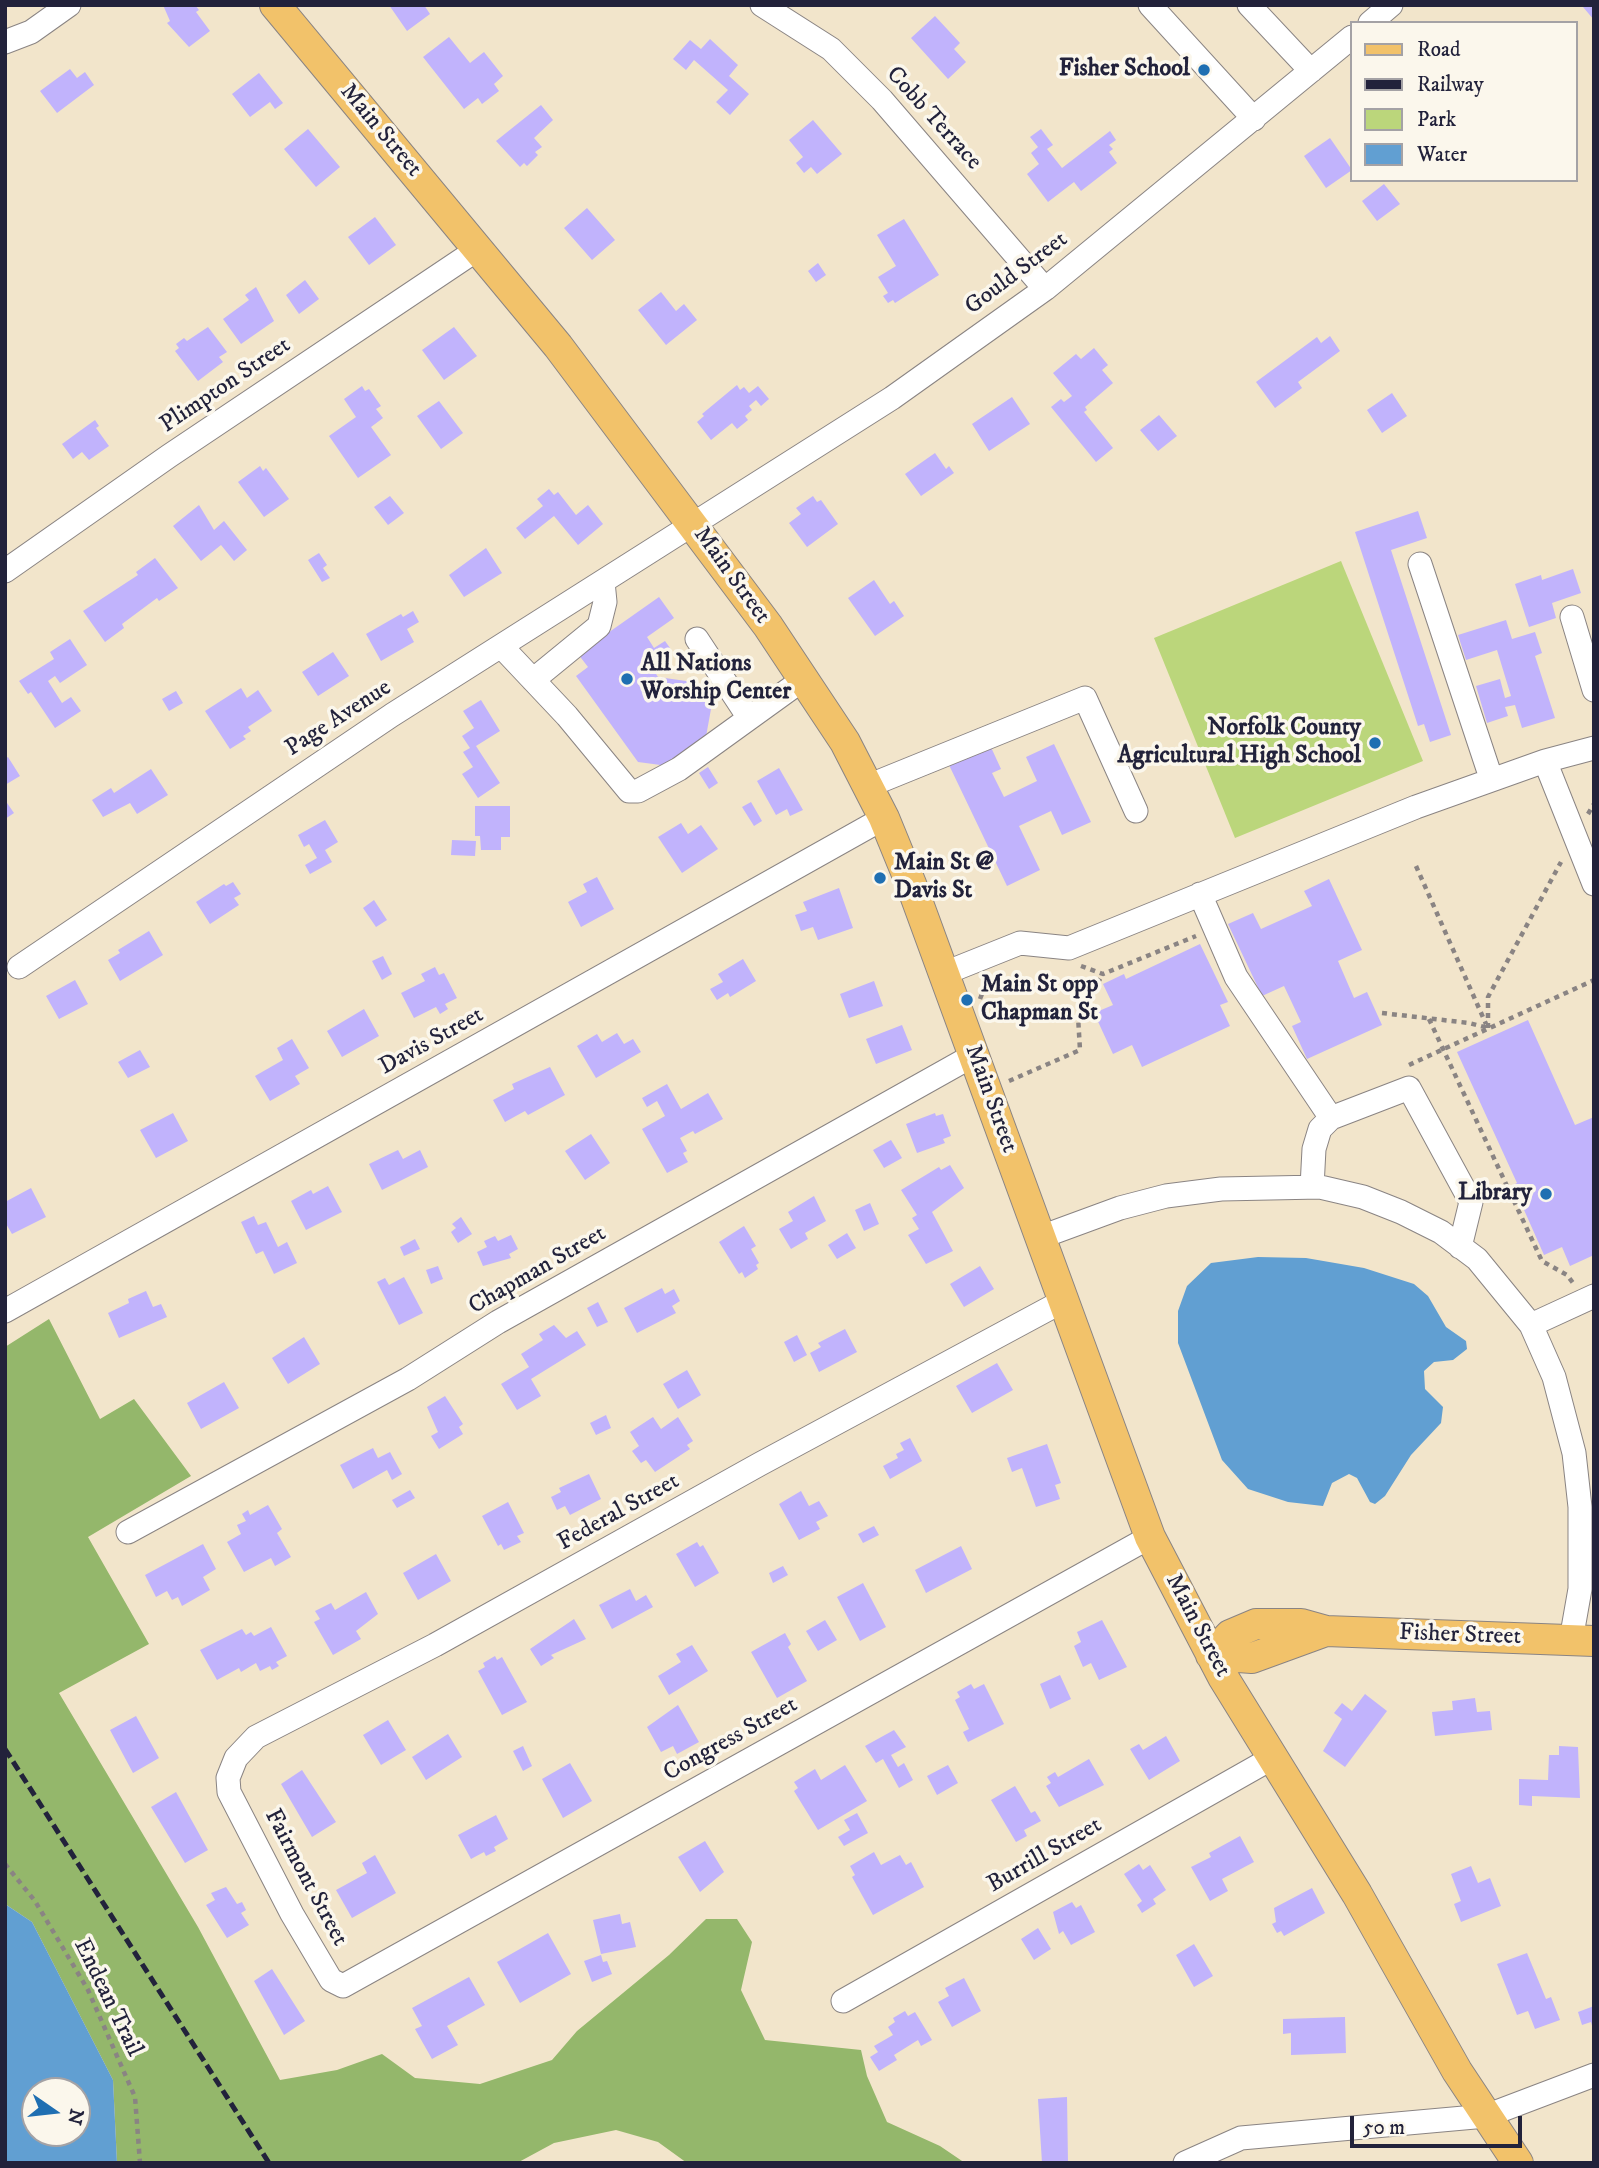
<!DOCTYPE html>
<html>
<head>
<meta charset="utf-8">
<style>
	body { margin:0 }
	#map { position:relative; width:1599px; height:2168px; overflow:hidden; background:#f2e5cb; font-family:"IM FELL DW Pica",serif }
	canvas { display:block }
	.frame { position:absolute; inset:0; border:7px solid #22223b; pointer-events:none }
	.legend { position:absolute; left:1350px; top:21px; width:228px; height:161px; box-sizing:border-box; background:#fbf7ec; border:2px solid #a4a2a5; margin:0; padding:9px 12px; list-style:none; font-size:21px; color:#22223b }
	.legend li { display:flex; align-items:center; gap:14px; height:35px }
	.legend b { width:35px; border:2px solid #a4a2a5 }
	.north { position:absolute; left:21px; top:2077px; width:70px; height:70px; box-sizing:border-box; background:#fbf7ec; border:2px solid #a4a2a5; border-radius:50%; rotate:104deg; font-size:19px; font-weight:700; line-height:28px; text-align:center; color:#22223b }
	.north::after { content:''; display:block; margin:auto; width:24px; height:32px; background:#1f6fb2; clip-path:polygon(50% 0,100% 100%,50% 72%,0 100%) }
	.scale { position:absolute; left:1350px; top:2116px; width:172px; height:32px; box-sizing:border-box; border:4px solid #22223b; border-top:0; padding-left:9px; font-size:21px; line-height:24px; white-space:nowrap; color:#22223b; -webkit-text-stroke:5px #fbf7ec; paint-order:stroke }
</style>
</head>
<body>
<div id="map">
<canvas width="1599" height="2168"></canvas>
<div class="frame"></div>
<ul class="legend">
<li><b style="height:9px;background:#f2c26a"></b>Road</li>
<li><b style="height:9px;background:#22223b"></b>Railway</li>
<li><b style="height:19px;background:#bbd67b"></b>Park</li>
<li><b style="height:19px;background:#619fd2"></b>Water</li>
</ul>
<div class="north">N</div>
<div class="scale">50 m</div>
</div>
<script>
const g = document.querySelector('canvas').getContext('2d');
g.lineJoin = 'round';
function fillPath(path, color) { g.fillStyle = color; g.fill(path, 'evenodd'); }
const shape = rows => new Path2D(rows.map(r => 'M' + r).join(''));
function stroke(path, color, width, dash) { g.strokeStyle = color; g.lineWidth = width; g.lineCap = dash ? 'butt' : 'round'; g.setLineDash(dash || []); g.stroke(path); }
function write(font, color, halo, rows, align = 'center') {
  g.font = font + ' "IM FELL DW Pica",serif'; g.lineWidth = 7; g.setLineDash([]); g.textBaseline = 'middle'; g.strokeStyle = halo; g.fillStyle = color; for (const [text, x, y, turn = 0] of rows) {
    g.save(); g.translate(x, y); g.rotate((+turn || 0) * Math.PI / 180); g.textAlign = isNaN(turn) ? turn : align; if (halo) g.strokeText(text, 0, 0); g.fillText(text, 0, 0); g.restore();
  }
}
fillPath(shape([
	[1341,561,1423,761,1235,838,1154,638]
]), '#bbd67b');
fillPath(shape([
	[49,1319,100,1419,134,1399,191,1476,88,1537,149,1644,59,1693,198,1927,280,2080,337,2070,382,2054,415,2078,480,2084,552,2060,577,2031,669,1955,706,1919,737,1919,752,1942,741,1990,765,2040,861,2050,867,2076,887,2122,940,2146,965,2163,687,2163,658,2142,616,2130,554,2143,517,2163,117,2163,113,2080,32,1922,5,1904,5,1347]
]), '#94b76b');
fillPath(shape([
	[1258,1257,1306,1258,1364,1268,1414,1284,1428,1296,1446,1327,1466,1341,1467,1349,1453,1360,1434,1362,1424,1371,1425,1389,1443,1407,1441,1423,1411,1455,1385,1496,1375,1504,1370,1502,1357,1478,1349,1474,1332,1483,1323,1506,1288,1502,1248,1489,1222,1460,1178,1343,1178,1311,1187,1286,1211,1263],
	[5,1904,32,1922,113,2080,117,2163,5,2163],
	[35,2091,77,2091,77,2133,35,2133]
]), '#619fd2');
fillPath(shape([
	[163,5,195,5,199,10,196,12,210,31,189,47,167,23,170,21],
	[389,5,424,5,430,14,407,31],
	[1585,5,1594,5,1594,20,1583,7],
	[935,16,960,43,954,49,966,62,948,79,911,38],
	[449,37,470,63,484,52,503,76,494,84,499,91,482,104,478,98,464,109,423,57],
	[710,39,738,65,729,76,749,94,730,115,716,102,728,90,694,60,686,70,673,59,690,40,701,49],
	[70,69,77,78,85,72,94,85,57,113,40,91],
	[259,73,283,103,275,109,270,102,250,117,232,94],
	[541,105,553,120,534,138,542,147,535,152,538,155,527,166,524,163,520,167,496,141],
	[813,120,842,154,817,174,811,167,804,173,796,163,803,157,789,140],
	[308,129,340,167,316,187,284,149],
	[1041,129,1053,145,1047,149,1062,168,1110,131,1116,140,1109,145,1113,149,1109,152,1117,163,1081,191,1074,182,1048,202,1027,174,1039,164,1031,153,1038,147,1030,137],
	[1330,138,1352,170,1326,188,1304,156],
	[1384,184,1400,204,1377,221,1362,201],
	[587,208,615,240,592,260,564,228],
	[375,217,396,245,369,265,348,237],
	[904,219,939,275,895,303,893,300,888,303,883,296,888,293,878,277,896,266,877,235],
	[818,263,826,275,816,282,808,271],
	[305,280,319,299,299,314,286,295],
	[256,287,274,321,241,344,223,319,249,300,245,295],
	[661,292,676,311,684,304,697,320,666,345,638,310],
	[208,327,227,352,219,357,223,362,198,381,175,351,179,348,176,344,184,338,187,341],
	[454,327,477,356,444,380,422,350],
	[1330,336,1340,351,1298,382,1302,388,1275,408,1256,382,1317,337,1321,343],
	[1094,348,1108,365,1102,370,1113,383,1085,407,1087,410,1084,412,1113,448,1096,462,1051,407,1061,399,1064,402,1072,396,1053,373,1076,354,1081,359],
	[737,385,740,390,744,387,749,393,758,386,769,399,761,406,756,400,749,406,752,410,745,416,748,420,737,429,732,423,711,440,697,422,704,416,702,414],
	[362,386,365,391,369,389,381,406,376,409,383,418,371,427,391,455,358,478,329,436,356,417,344,399],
	[1392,393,1407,416,1382,433,1367,410],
	[1012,397,1030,424,989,451,972,424],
	[439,401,463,433,441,449,417,416],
	[1159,415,1177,436,1158,451,1140,430],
	[95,420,99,426,96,428,109,446,89,460,82,452,73,459,62,444],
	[935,453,946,469,949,466,954,473,921,496,905,474],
	[260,466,263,471,266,468,289,499,264,517,238,482],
	[549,489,554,495,558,492,576,515,588,505,603,524,578,545,554,516,525,539,516,528,543,506,537,499],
	[390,496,404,513,388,525,374,507],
	[813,496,817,502,821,500,838,524,807,547,789,523,801,514,796,508],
	[199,505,214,530,224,521,247,550,234,561,221,545,201,561,173,526],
	[1418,511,1427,538,1391,550,1451,735,1430,742,1424,724,1418,726,1355,532],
	[486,548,502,573,464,597,449,575],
	[319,553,327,565,323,568,330,578,322,582,308,560],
	[155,558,178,588,159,601,157,598,122,624,124,628,105,642,83,611,138,575,136,572],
	[1573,569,1581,593,1552,603,1556,618,1529,627,1515,584,1541,575,1542,580],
	[874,580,890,604,894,601,904,616,875,636,848,598],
	[659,597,674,618,647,637,654,648,665,641,670,648,649,663,658,677,693,682,711,709,705,742,668,766,638,762,576,676,588,667,578,654],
	[413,611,419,622,407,629,414,642,381,661,366,634,401,614,403,617],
	[1506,620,1512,639,1535,632,1542,653,1535,656,1555,718,1522,728,1515,705,1505,707,1508,716,1487,723,1476,686,1500,679,1505,698,1511,696,1497,650,1466,660,1458,635],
	[70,639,87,665,60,683,55,676,48,681,62,703,71,697,81,711,55,728,31,692,28,694,19,681,54,659,50,652],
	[333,652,349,676,318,696,302,672],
	[241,688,247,698,258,690,272,711,248,727,251,731,243,736,246,739,230,749,205,711],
	[176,691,183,703,169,711,162,699],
	[481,700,500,731,476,746,500,783,478,798,462,774,473,767,463,752,470,748,462,736,474,728,463,711],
	[1054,744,1091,822,1062,835,1051,811,1019,826,1040,870,1007,886,949,765,990,745,1001,769,992,773,1004,797,1037,781,1026,757],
	[8,757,20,776,5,785,5,759],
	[708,767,718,783,709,789,699,773],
	[779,768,803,810,790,816,787,809,776,815,757,781],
	[151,769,168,795,137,814,130,803,103,817,92,800,111,788,114,793],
	[5,800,14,813,5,819],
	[751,802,762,821,754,826,742,807],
	[475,806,510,806,510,837,501,837,501,850,481,850,480,836,475,836],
	[325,820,338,842,325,850,332,862,310,874,305,865,317,858,309,844,304,847,298,835],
	[681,823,688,834,701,825,718,849,682,873,658,837],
	[452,840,476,841,475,856,451,855],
	[597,877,614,909,581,927,568,902,587,892,583,884],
	[1329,879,1362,950,1338,961,1354,998,1367,992,1382,1025,1307,1059,1292,1026,1301,1022,1284,986,1262,996,1228,924,1253,913,1261,929,1312,906,1304,891],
	[233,882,241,894,234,898,239,905,210,924,196,902,224,884,226,886],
	[839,888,853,928,818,940,813,927,801,931,795,915,807,911,803,902],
	[374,900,387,920,376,927,363,908],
	[149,931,163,955,120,981,108,960,120,953,118,950],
	[1200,944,1228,1002,1220,1005,1230,1026,1142,1067,1132,1045,1113,1054,1094,1013,1113,1005,1103,984,1124,974,1126,979],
	[383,956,392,974,382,980,372,961],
	[743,959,756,981,730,997,728,993,717,1000,710,989,723,982,718,974],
	[435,967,439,975,444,973,457,998,445,1004,448,1009,440,1014,436,1007,414,1018,401,993,425,981,421,974],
	[75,980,88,1004,59,1019,46,996],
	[874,981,883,1006,849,1018,840,994],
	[364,1009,379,1036,342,1057,327,1031],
	[1528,1020,1575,1125,1594,1117,1594,1255,1570,1266,1562,1247,1544,1255,1513,1185,1517,1183,1457,1052],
	[902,1025,912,1050,876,1064,866,1039],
	[617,1033,624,1044,633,1039,641,1052,596,1078,577,1046,597,1034,602,1042],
	[292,1039,309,1068,295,1076,300,1084,270,1101,255,1076,283,1060,277,1048],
	[140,1050,150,1067,128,1078,118,1062],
	[550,1067,565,1095,528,1115,525,1111,505,1122,493,1100,514,1089,512,1084],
	[667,1084,681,1109,708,1093,723,1119,695,1134,693,1131,680,1138,687,1151,683,1153,688,1162,667,1173,642,1129,665,1116,657,1101,647,1107,642,1098],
	[173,1113,188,1141,156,1158,140,1130],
	[935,1113,936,1116,943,1114,951,1136,943,1139,945,1143,917,1153,906,1124],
	[591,1134,610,1163,585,1180,565,1151],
	[891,1140,902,1158,884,1168,873,1150],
	[398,1150,403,1159,420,1150,428,1167,382,1190,369,1164],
	[950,1165,964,1188,932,1212,953,1251,926,1264,908,1235,919,1229,912,1218,917,1215,901,1190,939,1167,941,1170],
	[328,1186,342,1212,306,1230,291,1201,311,1190,313,1194],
	[31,1188,46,1217,12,1234,5,1222,5,1202],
	[814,1196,826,1221,805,1233,808,1239,791,1249,779,1229,793,1221,788,1212],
	[870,1203,879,1224,864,1231,855,1210],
	[254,1216,258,1225,266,1222,278,1247,287,1242,297,1263,274,1274,263,1251,256,1254,241,1222],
	[461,1217,472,1234,458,1243,451,1232,456,1228,452,1224],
	[744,1226,756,1246,751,1249,759,1263,756,1265,758,1269,745,1278,742,1272,739,1274,719,1242],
	[847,1233,856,1248,837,1259,828,1245],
	[511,1235,518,1249,509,1254,511,1258,483,1266,477,1252,487,1247,484,1241,495,1236,498,1241],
	[415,1239,420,1249,404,1256,400,1247],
	[438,1266,443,1279,431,1284,426,1270],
	[980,1266,994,1289,964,1307,950,1284],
	[404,1277,423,1313,399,1325,377,1282,385,1278,389,1285],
	[662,1288,665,1294,674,1289,680,1301,672,1306,676,1313,637,1333,624,1308],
	[146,1291,153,1307,161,1304,167,1317,119,1338,108,1313,129,1303,128,1299],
	[598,1302,608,1322,597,1327,587,1308],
	[554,1325,566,1338,577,1331,586,1345,531,1379,541,1396,517,1410,501,1384,529,1367,521,1354,543,1340,539,1334],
	[845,1329,857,1352,819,1372,810,1353,821,1347,818,1343],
	[797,1335,807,1355,794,1362,784,1342],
	[304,1337,320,1364,288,1384,272,1358],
	[997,1363,1013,1390,972,1413,956,1386],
	[687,1370,701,1395,678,1409,663,1384],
	[224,1382,239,1408,201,1429,187,1403],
	[445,1396,463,1424,459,1427,463,1434,439,1449,431,1436,438,1432,427,1407],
	[606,1415,611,1428,596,1435,590,1423],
	[653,1417,661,1429,678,1417,693,1441,687,1445,690,1449,655,1472,646,1460,641,1463,632,1451,639,1446,630,1432],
	[910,1438,922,1461,890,1479,883,1466,898,1458,896,1454,904,1450,900,1443],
	[1047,1444,1061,1483,1055,1485,1060,1499,1036,1507,1022,1468,1012,1472,1007,1458],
	[373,1448,378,1458,390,1452,402,1474,392,1480,387,1470,353,1489,340,1465],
	[589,1474,601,1499,570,1515,565,1506,557,1510,551,1497,561,1492,559,1488],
	[410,1490,415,1498,397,1508,392,1500],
	[801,1491,809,1506,819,1501,828,1516,816,1522,820,1529,799,1540,779,1504],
	[508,1502,524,1533,517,1536,521,1542,504,1550,501,1544,498,1546,482,1516],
	[268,1505,282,1529,277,1533,291,1557,275,1566,271,1558,244,1572,227,1542,241,1534,237,1525,246,1521,242,1514,248,1510,250,1515],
	[874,1526,879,1535,863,1543,858,1534],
	[697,1542,700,1547,703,1545,719,1573,695,1587,676,1554],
	[203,1544,216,1569,203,1577,210,1590,182,1606,178,1597,172,1600,167,1591,156,1597,145,1575],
	[961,1546,972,1569,926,1593,915,1570],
	[436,1554,451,1581,418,1600,403,1573],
	[783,1566,788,1575,773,1583,769,1573],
	[863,1583,886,1627,860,1641,837,1597],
	[630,1589,636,1601,646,1595,653,1607,612,1629,599,1605],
	[366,1592,378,1614,356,1631,361,1639,333,1655,314,1622,320,1619,315,1611,331,1603,335,1610],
	[574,1619,586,1639,551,1655,554,1658,541,1666,530,1649],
	[825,1620,837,1640,818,1651,806,1631],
	[1102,1620,1127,1667,1099,1680,1091,1663,1083,1667,1074,1646,1081,1642,1077,1632],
	[271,1627,287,1656,276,1662,279,1666,272,1670,270,1666,260,1671,256,1663,241,1672,239,1668,217,1680,200,1650,242,1629,246,1635,251,1632,254,1636],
	[785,1633,791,1644,788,1647,807,1681,777,1698,751,1652],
	[692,1645,708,1671,669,1695,658,1676,681,1662,676,1654],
	[495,1656,497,1660,502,1657,527,1702,502,1715,478,1671,485,1667,483,1663],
	[1060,1675,1071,1699,1050,1709,1040,1684],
	[971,1684,974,1689,984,1684,1004,1724,968,1742,963,1732,969,1729,955,1700,960,1697,957,1692],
	[1365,1694,1387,1711,1345,1767,1323,1751,1342,1719,1334,1713,1342,1703,1352,1711],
	[1475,1698,1477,1712,1490,1711,1492,1730,1435,1736,1432,1712,1453,1710,1452,1701],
	[678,1705,699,1742,677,1754,673,1746,661,1752,647,1727],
	[136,1716,159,1758,133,1773,110,1730],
	[388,1720,406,1750,381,1765,363,1735],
	[894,1730,906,1747,891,1755,898,1767,904,1763,913,1780,899,1788,883,1759,876,1763,865,1746],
	[448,1734,462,1757,426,1780,412,1757],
	[1166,1736,1180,1761,1149,1780,1130,1749,1139,1744,1143,1750],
	[523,1746,532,1766,523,1771,513,1751],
	[1559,1746,1578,1747,1580,1798,1532,1796,1532,1806,1519,1805,1519,1779,1548,1780,1549,1755,1559,1755],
	[1089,1759,1104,1785,1059,1807,1046,1786,1051,1783,1047,1777,1055,1772,1058,1777],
	[570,1763,592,1801,563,1818,542,1779],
	[845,1765,867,1801,818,1830,794,1791,798,1788,794,1782,815,1769,821,1780],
	[948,1765,958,1783,937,1795,927,1776],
	[302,1770,336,1822,312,1837,281,1784],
	[1015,1786,1031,1813,1035,1811,1041,1821,1024,1830,1027,1836,1016,1842,991,1800],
	[176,1792,208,1850,185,1863,151,1807],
	[857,1813,868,1833,844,1846,838,1837,850,1830,844,1820],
	[496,1815,508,1839,494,1847,496,1851,486,1856,484,1852,471,1859,458,1835],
	[1240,1836,1254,1862,1222,1879,1228,1891,1210,1901,1191,1867,1211,1857,1209,1853],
	[705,1841,724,1872,700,1892,678,1857],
	[874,1852,881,1865,900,1855,906,1865,911,1862,924,1887,873,1915,852,1877,855,1875,850,1866],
	[375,1855,396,1893,352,1918,336,1890,367,1873,362,1863],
	[1139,1864,1143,1870,1150,1865,1166,1890,1153,1899,1156,1904,1142,1913,1137,1905,1142,1901,1124,1874],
	[1471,1866,1478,1883,1490,1878,1501,1906,1461,1922,1454,1904,1461,1901,1451,1874],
	[226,1887,237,1904,242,1902,246,1910,241,1913,249,1925,227,1938,206,1905,215,1900,211,1893],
	[1312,1888,1325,1913,1284,1936,1281,1931,1277,1933,1272,1924,1276,1922,1274,1908],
	[1072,1902,1076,1908,1081,1905,1095,1932,1071,1945,1063,1931,1059,1934,1053,1912],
	[620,1914,622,1924,630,1922,636,1947,601,1954,593,1920],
	[1038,1928,1051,1949,1034,1960,1021,1939],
	[548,1933,571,1974,520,2003,497,1962],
	[1194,1944,1213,1976,1194,1987,1176,1955],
	[1527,1953,1546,1999,1551,1997,1560,2020,1535,2029,1528,2011,1517,2015,1497,1964],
	[601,1955,603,1962,607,1961,612,1974,592,1982,584,1961],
	[272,1969,305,2021,284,2035,254,1981],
	[469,1977,485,2005,447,2026,458,2045,432,2059,415,2029,422,2026,412,2008],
	[964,1978,981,2011,952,2027,938,2002,949,1996,945,1988],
	[1594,2006,1594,2029,1593,2029,1591,2022,1582,2025,1578,2012],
	[905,2011,908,2016,915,2012,932,2040,921,2046,918,2040,894,2055,897,2060,879,2071,870,2057,878,2052,874,2046,893,2035,888,2027,895,2022,893,2018],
	[1345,2017,1346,2053,1291,2055,1291,2033,1283,2034,1283,2019],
	[1067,2097,1068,2163,1042,2163,1038,2099]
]), '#c1b3fc');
const minor = shape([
	[762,5,831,49,882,100,1045,289],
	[1150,5,1254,119],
	[1249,5,1311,71],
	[1370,23,1391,5],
	[5,42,31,32,69,5],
	[1420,564,1491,778],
	[5,571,169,456,478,249],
	[1572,617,1594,690],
	[697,639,749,718],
	[501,646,567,716,629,791,638,791,679,769,805,678],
	[533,680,599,626,605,602,603,582],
	[1545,761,1594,748],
	[868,786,1085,698,1136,811],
	[1200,894,1236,977,1331,1118],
	[19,967,392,715,892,398,1045,289,1352,37],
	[945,973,1020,943,1069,948,1416,807,1545,761,1594,884],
	[1312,1187,1314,1149,1320,1129,1331,1118,1409,1088,1471,1202,1460,1247],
	[1041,1237,1120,1208,1166,1196,1221,1189,1320,1187,1363,1197,1401,1212,1441,1232,1477,1259,1531,1325,1554,1377,1574,1453,1580,1507,1580,1589,1571,1640],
	[1063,1301,760,1464,435,1645,256,1737,236,1758,228,1778,229,1792,292,1914,331,1980,343,1986,1150,1537],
	[5,1311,884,818],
	[1531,1325,1594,1296],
	[128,1532,408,1379,498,1322,974,1055],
	[843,2001,1274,1757],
	[1185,2163,1241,2138,1486,2116,1594,2075]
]);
const major = shape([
	[275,5,558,346,768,626,845,742,884,818,911,884,1150,1537,1223,1677,1357,1894,1457,2071,1518,2163],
	[1211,1655,1230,1635,1256,1624,1301,1624,1326,1631,1594,1641],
	[1211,1655,1252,1658,1326,1631]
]);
stroke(minor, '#8a8483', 25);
stroke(major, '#8a8483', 32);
stroke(shape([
	[1588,814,1594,804],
	[1416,866,1486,1024],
	[1081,966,1103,974,1196,936],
	[980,999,987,981],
	[1382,1013,1469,1023,1488,1028],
	[1429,1019,1542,1261,1567,1275,1573,1283],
	[1488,1028,1488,997,1561,862],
	[1409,1065,1594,980],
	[1009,1081,1080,1050,1078,1016,1103,974],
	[5,1864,35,1901,88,1990,135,2097,140,2163]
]), '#8a8483', 4.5, [5, 5]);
stroke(minor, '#fff', 23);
stroke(major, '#f2c26a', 30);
stroke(shape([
	[5,1749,269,2163]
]), '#22223b', 5, [10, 5]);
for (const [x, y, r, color] of [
	[1204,70,7,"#1f6fb2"],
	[627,679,7,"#1f6fb2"],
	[1375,743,7,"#1f6fb2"],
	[880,878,7,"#1f6fb2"],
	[967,1000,7,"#1f6fb2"],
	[1546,1194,7,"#1f6fb2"]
]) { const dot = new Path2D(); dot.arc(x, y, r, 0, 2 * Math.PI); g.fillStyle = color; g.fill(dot); stroke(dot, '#fbf7ec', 2.5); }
write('bold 24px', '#22223b', '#fbf7ec', [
	["Fisher School",1190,70],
	["All Nations",641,665,"left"],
	["Worship Center",641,693,"left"],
	["Norfolk County",1361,729],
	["Agricultural High School",1361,757],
	["Main St @",894,864,"left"],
	["Davis St",894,892,"left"],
	["Main St opp",981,986,"left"],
	["Chapman St",981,1014,"left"],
	["Library",1532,1194]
], 'right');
write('24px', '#22223b', '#fbf7ec', [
	["Cobb Terrace",933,119,48],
	["Main Street",380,131,50],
	["Gould Street",1017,274,-37],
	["Plimpton Street",226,386,-34],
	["Main Street",731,576,54],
	["Page Avenue",339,719,-33],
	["Davis Street",432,1042,-29],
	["Main Street",990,1099,70],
	["Chapman Street",538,1271,-30],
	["Federal Street",619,1513,-29],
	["Main Street",1197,1626,62],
	["Fisher Street",1460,1636,2],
	["Congress Street",731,1740,-29],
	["Burrill Street",1045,1856,-30],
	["Fairmont Street",305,1878,62],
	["Endean Trail",107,1998,64]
]);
</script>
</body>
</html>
